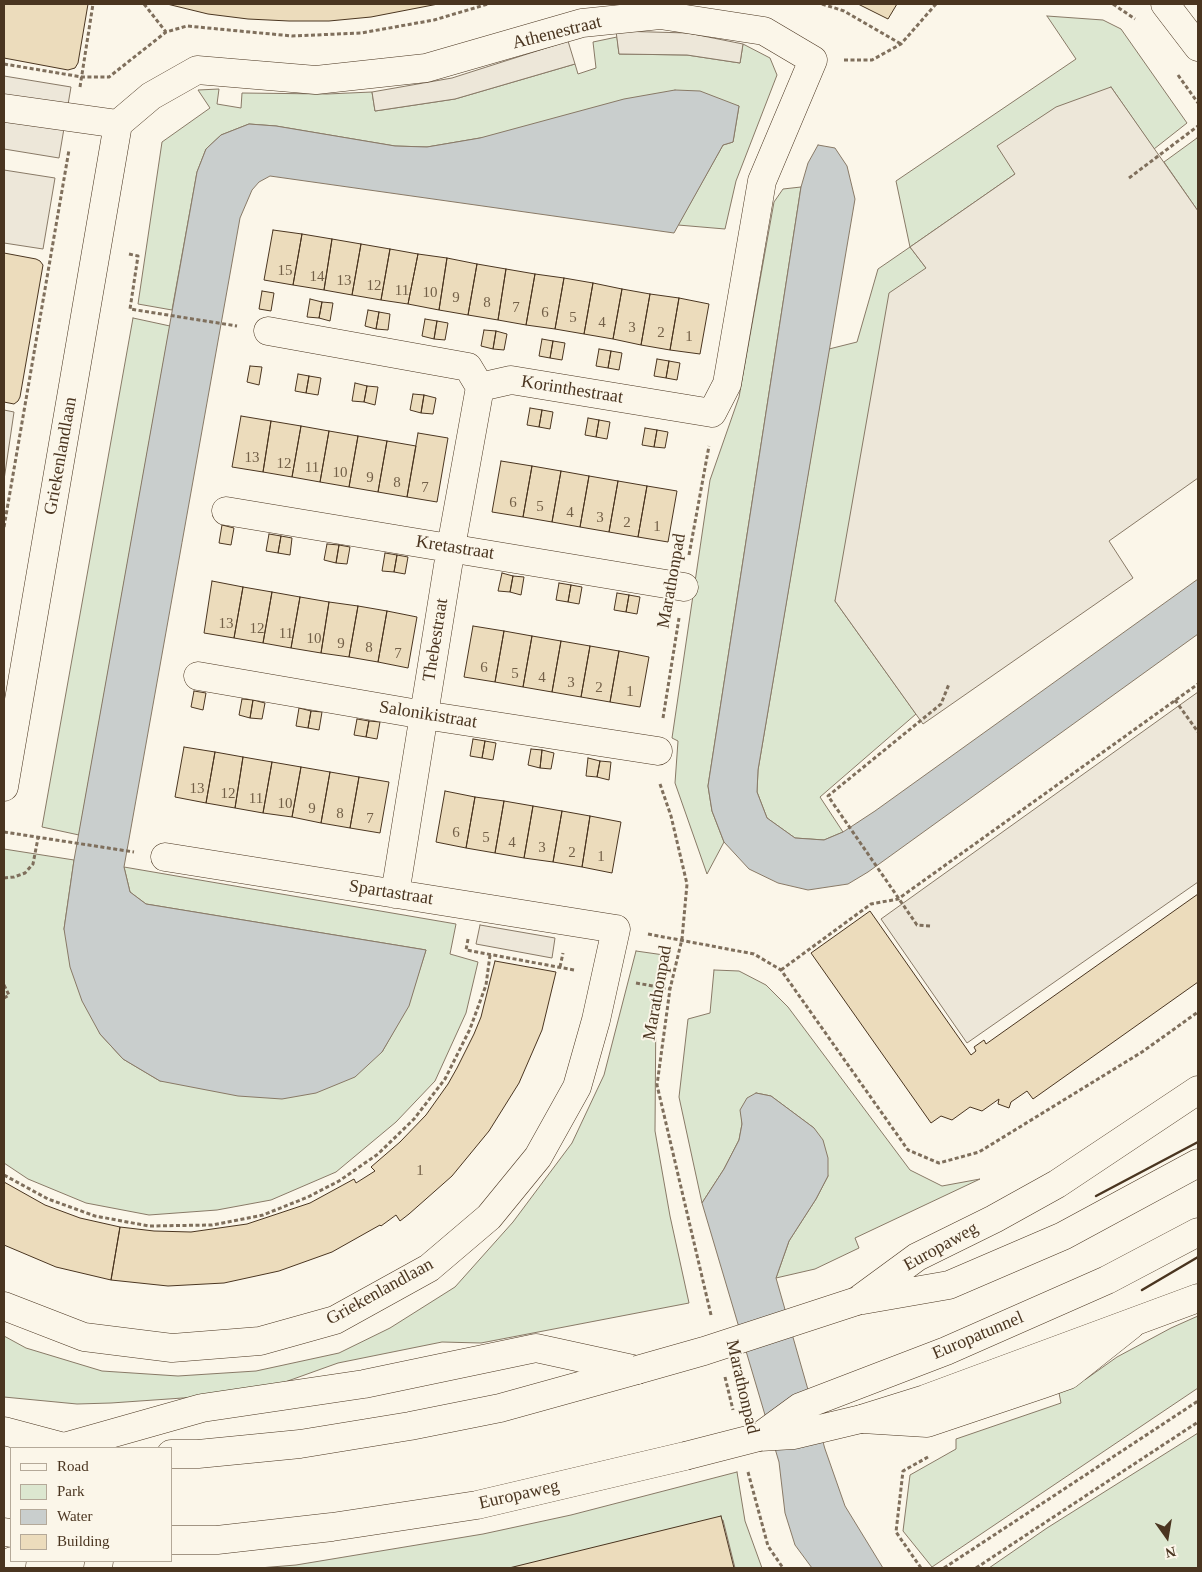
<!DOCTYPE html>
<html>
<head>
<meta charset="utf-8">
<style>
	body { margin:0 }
	#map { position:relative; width:1202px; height:1572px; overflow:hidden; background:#fbf6e9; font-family:"Times New Roman",serif }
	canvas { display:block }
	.frame { position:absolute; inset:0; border:5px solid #4a3520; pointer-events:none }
	.legend { position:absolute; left:10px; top:1447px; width:162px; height:115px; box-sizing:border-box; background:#fbf6e9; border:1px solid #b4a999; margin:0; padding:6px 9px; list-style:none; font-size:15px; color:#4a3520 }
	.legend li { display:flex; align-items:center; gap:10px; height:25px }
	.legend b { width:25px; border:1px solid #b4a999 }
	.north { position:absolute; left:1142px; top:1512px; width:50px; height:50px; -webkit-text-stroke:4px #fbf6e9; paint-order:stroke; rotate:167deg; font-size:14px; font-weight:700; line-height:20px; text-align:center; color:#4a3520 }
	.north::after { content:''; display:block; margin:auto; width:18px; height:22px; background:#4a3520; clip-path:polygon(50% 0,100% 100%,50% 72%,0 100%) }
</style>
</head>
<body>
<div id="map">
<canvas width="1202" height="1572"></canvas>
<div class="frame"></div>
<ul class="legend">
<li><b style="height:6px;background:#fbf6e9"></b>Road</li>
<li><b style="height:14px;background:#dce7d0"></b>Park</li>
<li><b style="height:14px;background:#c9cecd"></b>Water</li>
<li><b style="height:14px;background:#ecdcbc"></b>Building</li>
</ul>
<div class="north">N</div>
</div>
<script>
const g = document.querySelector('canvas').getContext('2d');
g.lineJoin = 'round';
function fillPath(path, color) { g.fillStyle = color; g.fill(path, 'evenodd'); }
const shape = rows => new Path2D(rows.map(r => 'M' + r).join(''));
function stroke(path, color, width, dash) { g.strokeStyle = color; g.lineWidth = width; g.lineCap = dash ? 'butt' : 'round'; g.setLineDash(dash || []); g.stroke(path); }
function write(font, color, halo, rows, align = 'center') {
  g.font = font + ' "Times New Roman",serif'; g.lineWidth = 4; g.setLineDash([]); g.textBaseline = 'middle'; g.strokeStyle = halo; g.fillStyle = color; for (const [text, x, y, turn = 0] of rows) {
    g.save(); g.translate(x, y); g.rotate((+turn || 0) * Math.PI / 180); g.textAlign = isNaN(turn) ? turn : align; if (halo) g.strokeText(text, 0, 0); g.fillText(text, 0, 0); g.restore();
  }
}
const green = shape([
	[1047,16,1103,20,1121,29,1187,123,1154,149,1111,87,1015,174,910,247,926,268,835,601,916,714,820,797,843,832,824,840,795,838,767,818,757,792,758,770,829,349,857,342,878,269,910,247,896,181,1076,59,1047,16],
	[617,37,619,54,687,55,740,63,743,44,770,58,777,75,736,181,725,229,678,225,723,145,733,142,739,106,480,138,427,147,395,146,276,126,249,124,221,135,206,149,197,172,172,310,138,304,162,142,210,108,198,90,219,89,217,104,241,108,242,93,327,94,372,92,375,111,455,99,575,64,578,74,596,68,593,42,617,37],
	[1197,138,1198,140,1198,211,1164,162,1197,138],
	[801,187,708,786,712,811,724,842,707,874,675,783,678,741,672,738,710,480,739,397,774,202,783,189,801,187],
	[133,318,170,326,79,835,42,827,133,318],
	[4,849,74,860,64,929,100,1034,123,1059,160,1081,382,1052,408,1006,426,950,146,904,130,892,124,867,456,924,450,954,478,962,466,1013,435,1081,396,1122,336,1172,271,1200,217,1210,149,1215,86,1203,28,1179,4,1163,4,849],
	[636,951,664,955,656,997,655,1131,670,1216,689,1303,481,1343,442,1342,338,1363,271,1387,197,1397,111,1403,77,1404,4,1397,4,1336,26,1348,102,1371,178,1376,256,1371,339,1353,390,1328,455,1287,513,1222,572,1143,604,1075,636,951],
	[714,970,739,971,766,985,788,1007,910,1170,942,1186,980,1179,855,1238,859,1248,815,1269,776,1278,789,1241,816,1199,828,1176,814,1128,771,1096,756,1093,741,1110,742,1124,739,1140,724,1169,702,1203,679,1097,688,1019,710,1013,714,970],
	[1198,1316,1198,1388,932,1567,903,1531,910,1475,956,1449,956,1439,1061,1403,1058,1388,1086,1379,1117,1357,1171,1328,1198,1316],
	[1198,1433,1198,1568,989,1568,1047,1528,1198,1433],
	[737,1472,745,1521,762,1568,735,1568,723,1520,513,1568,259,1568,296,1565,483,1534,571,1515,737,1472]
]);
fillPath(green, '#dce7d0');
stroke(green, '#887966', 1);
const parking = shape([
	[616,31,688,33,743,44,740,63,687,55,619,54,616,31],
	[568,41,575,64,455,99,375,111,372,92,452,78,568,41],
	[4,76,71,87,59,158,4,149,4,76],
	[1111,87,1198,211,1198,478,1109,541,1133,578,923,724,835,601,889,293,926,268,910,247,1015,174,997,146,1056,107,1111,87],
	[4,170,55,178,43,249,4,243,4,170],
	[4,410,14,412,4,480,4,410],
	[1198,692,1198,882,967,1043,881,919,1198,692],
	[480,925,555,938,552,958,476,944,480,925]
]);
fillPath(parking, '#ede7d9');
stroke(parking, '#887966', 1);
const water = shape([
	[675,90,700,91,739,106,733,142,723,145,674,233,270,176,259,182,252,190,240,218,124,867,130,892,146,904,426,950,409,1006,382,1052,355,1077,316,1093,282,1099,238,1096,160,1081,123,1059,100,1034,82,1001,70,967,64,929,74,860,197,172,206,149,221,135,249,124,276,126,395,146,427,147,480,138,624,99,675,90],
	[818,145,835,148,847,166,855,199,758,770,757,792,767,818,795,838,824,840,843,832,875,811,1198,579,1198,634,868,872,848,884,808,890,778,883,749,869,724,842,712,811,708,786,801,187,808,163,818,145],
	[756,1093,771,1096,814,1128,823,1140,828,1158,828,1176,816,1199,789,1241,776,1278,825,1449,845,1506,883,1568,812,1568,795,1545,785,1513,779,1462,702,1203,724,1169,739,1140,742,1124,740,1110,747,1098,756,1093]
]);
fillPath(water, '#c9cecd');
stroke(water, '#887966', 1);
const building = shape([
	[4,4,88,4,78,63,75,68,68,70,4,58,4,4],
	[167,4,438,4,371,17,329,21,289,21,248,19,208,14,167,4],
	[858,4,897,4,888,19,858,4],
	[273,230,302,234,293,285,264,280,273,230],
	[302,234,332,239,324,290,293,285,302,234],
	[332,239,361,244,352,295,324,290,332,239],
	[361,244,390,249,381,300,352,295,361,244],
	[390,249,418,254,408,304,381,300,390,249],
	[4,253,36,259,40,261,43,265,20,397,18,401,14,404,4,402,4,253],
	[418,254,447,258,439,310,408,304,418,254],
	[447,258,477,264,468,315,439,310,447,258],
	[477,264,506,269,498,320,468,315,477,264],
	[506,269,535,274,526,325,498,320,506,269],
	[535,274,564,278,555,329,526,325,535,274],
	[564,278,593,283,584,334,555,329,564,278],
	[593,283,622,289,613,339,584,334,593,283],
	[622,289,650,294,641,345,613,339,622,289],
	[262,291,274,293,271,311,259,309,262,291],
	[650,294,679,298,670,350,641,345,650,294],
	[679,298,709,304,700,354,670,350,679,298],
	[310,299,322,302,319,318,307,317,310,299],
	[322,302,333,303,330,321,319,318,322,302],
	[368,310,379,312,376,329,365,326,368,310],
	[379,312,390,314,388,330,376,329,379,312],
	[425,319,437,321,434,339,422,336,425,319],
	[437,321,448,323,445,340,434,339,437,321],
	[484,330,496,331,493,349,481,346,484,330],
	[496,331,507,334,504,350,493,349,496,331],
	[542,339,553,341,550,358,539,356,542,339],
	[553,341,565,343,562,360,550,358,553,341],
	[599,349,611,351,608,368,596,366,599,349],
	[611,351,622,353,619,370,608,368,611,351],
	[657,359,669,361,666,378,654,376,657,359],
	[669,361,680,363,677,380,666,378,669,361],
	[250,366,262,367,259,385,247,382,250,366],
	[298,374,309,376,306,393,295,391,298,374],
	[309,376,321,378,318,395,306,393,309,376],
	[355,383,367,386,364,402,352,401,355,383],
	[367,386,378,387,375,405,364,402,367,386],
	[413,394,424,395,421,413,410,410,413,394],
	[424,395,436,398,433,414,421,413,424,395],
	[530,408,542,410,539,427,527,425,530,408],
	[542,410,553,412,550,429,539,427,542,410],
	[241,416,271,421,263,472,232,467,241,416],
	[588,418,599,420,596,437,585,435,588,418],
	[599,420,610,422,607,439,596,437,599,420],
	[271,421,301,426,292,477,263,472,271,421],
	[301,426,329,431,320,482,292,477,301,426],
	[645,428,657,430,654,447,642,445,645,428],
	[657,430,668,432,665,448,654,447,657,430],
	[329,431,358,436,349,487,320,482,329,431],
	[418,433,448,438,437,502,407,497,418,433],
	[358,436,387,441,378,492,349,487,358,436],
	[387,441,416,446,407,497,378,492,387,441],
	[501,461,532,466,523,517,492,512,501,461],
	[532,466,561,471,552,522,523,517,532,466],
	[561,471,589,476,580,527,552,522,561,471],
	[589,476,618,481,609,532,580,527,589,476],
	[618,481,647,486,638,537,609,532,618,481],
	[647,486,677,491,668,542,638,537,647,486],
	[222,525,234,528,231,545,219,543,222,525],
	[269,534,281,536,278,553,266,551,269,534],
	[281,536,292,538,290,555,278,553,281,536],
	[327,544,339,545,336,563,324,560,327,544],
	[339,545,350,547,347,564,336,563,339,545],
	[385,553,397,555,394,572,382,571,385,553],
	[397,555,408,557,405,574,394,572,397,555],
	[502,573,513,576,510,592,498,591,502,573],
	[513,576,524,577,521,595,510,592,513,576],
	[212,581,243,587,234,638,204,633,212,581],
	[559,583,571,585,568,602,556,600,559,583],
	[571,585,582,587,579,604,568,602,571,585],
	[243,587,272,592,263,643,234,638,243,587],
	[272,592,300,597,291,648,263,643,272,592],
	[617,593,629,595,626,612,614,610,617,593],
	[629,595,640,597,637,614,626,612,629,595],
	[300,597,329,602,321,653,291,648,300,597],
	[329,602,358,606,349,657,321,653,329,602],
	[358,606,387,611,378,662,349,657,358,606],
	[387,611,417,617,408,668,378,662,387,611],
	[473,626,504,631,495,682,464,677,473,626],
	[504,631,532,636,523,687,495,682,504,631],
	[532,636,561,641,552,692,523,687,532,636],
	[561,641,590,646,581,697,552,692,561,641],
	[590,646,619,651,610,702,581,697,590,646],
	[619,651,649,657,640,707,610,702,619,651],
	[194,691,206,693,203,710,191,707,194,691],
	[242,699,253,700,250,718,239,715,242,699],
	[253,700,265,703,262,719,250,718,253,700],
	[299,708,311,711,308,728,296,726,299,708],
	[311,711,322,712,319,730,308,728,311,711],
	[357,719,369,721,366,737,354,735,357,719],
	[369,721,380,722,377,739,366,737,369,721],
	[473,739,485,741,482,758,470,756,473,739],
	[485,741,496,743,493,760,482,758,485,741],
	[184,747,215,752,206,803,175,797,184,747],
	[531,749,542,750,540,768,528,765,531,749],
	[542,750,554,753,551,769,540,768,542,750],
	[215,752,243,757,235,808,206,803,215,752],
	[243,757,272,762,263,813,235,808,243,757],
	[588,758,600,761,597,777,586,776,588,758],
	[600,761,611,762,609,780,597,777,600,761],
	[272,762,301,767,292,817,263,813,272,762],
	[301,767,330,772,321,823,292,817,301,767],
	[330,772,359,777,350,828,321,823,330,772],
	[359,777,389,782,380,833,350,828,359,777],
	[445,791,475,797,466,848,436,842,445,791],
	[475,797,504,801,495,853,466,848,475,797],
	[504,801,533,806,524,858,495,853,504,801],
	[533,806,562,811,553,862,524,858,533,806],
	[562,811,590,816,582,867,553,862,562,811],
	[590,816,621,822,612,873,582,867,590,816],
	[1198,894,1198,982,1033,1099,1027,1091,1011,1102,1009,1108,998,1104,999,1099,982,1111,970,1107,952,1120,941,1116,931,1123,811,953,870,911,971,1055,976,1051,974,1047,984,1040,986,1044,1198,894],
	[495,961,556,972,542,1030,519,1083,489,1131,452,1176,409,1214,400,1221,396,1215,381,1226,380,1225,332,1252,279,1271,224,1283,168,1286,111,1280,120,1227,154,1231,191,1232,247,1224,310,1203,354,1179,356,1183,375,1171,371,1167,400,1142,426,1115,448,1084,457,1068,474,1034,481,1017,495,961],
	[4,1182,45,1205,80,1218,120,1227,111,1280,56,1267,4,1245,4,1182],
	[721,1516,734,1568,509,1568,721,1516]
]);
fillPath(building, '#ecdcbc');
stroke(building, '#4a3520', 1);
const minor = shape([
	[1165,4,1198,47],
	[4,108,118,124,151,96,197,70,316,80,426,68,582,23,660,15,764,31,813,60,762,181,727,384,712,413,511,380,480,387],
	[268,331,468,367,480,387],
	[226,511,684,587],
	[198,676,424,715,658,751],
	[4,787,118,124],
	[395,894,451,547,480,387],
	[4,1306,84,1337,172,1348,260,1341,335,1320,429,1268,489,1217,538,1157,577,1087,596,1020,616,929,165,857],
	[862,1419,927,1423,1043,1384,1068,1375,1131,1325],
	[64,1447,202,1408,364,1384,536,1348,637,1370]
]);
const major = shape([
	[863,1300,949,1285,1063,1236,1198,1163],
	[857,1301,917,1257,994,1219,1057,1184,1198,1090],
	[4,1431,64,1447,75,1448],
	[759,1437,800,1407,946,1351,1107,1280,1198,1232],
	[759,1437,794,1435,861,1419,925,1399,1198,1298],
	[171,1454,198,1454,300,1444,410,1426,500,1408,637,1370],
	[4,1532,11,1533],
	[171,1540,217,1540,332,1527,477,1505,685,1456],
	[11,1568,12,1561],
	[98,1568,99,1561]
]);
stroke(minor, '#4a3520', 29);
stroke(major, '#4a3520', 29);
stroke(shape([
	[144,4,166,32],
	[822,4,844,11,901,44],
	[1113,4,1135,19],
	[844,60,872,60,901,44,936,4],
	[4,64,82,77,109,77,166,32,187,26,292,36,361,33,434,20,488,4],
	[1178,75,1198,103],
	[80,87,93,4],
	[1129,178,1198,126],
	[129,254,138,256,130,309,237,326],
	[4,527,69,150],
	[689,555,709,446],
	[1175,700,1198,732],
	[663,718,679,618],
	[660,784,671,816,687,884,682,939,670,989,657,1085,711,1315],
	[4,832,134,852],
	[4,878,14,877,25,873,33,864,38,838],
	[930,926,917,925,828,796,941,704,949,684],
	[648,934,754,954,781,970,908,1150,939,1163,979,1152,1142,1052,1198,1012],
	[468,939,466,950,574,970],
	[560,967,563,953],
	[781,970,871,904,898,899,1198,684],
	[636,983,670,989],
	[4,985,9,995,4,998],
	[4,1175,48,1199,95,1216,149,1226,212,1225,263,1215,308,1197,339,1181,378,1154,414,1119,445,1079,470,1029,486,985,490,955],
	[725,1377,733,1410],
	[748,1472,768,1546,783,1568],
	[921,1568,896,1532,903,1471,928,1457],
	[944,1568,1198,1401],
	[976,1568,1198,1422]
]), '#7f6f5c', 3, [4, 2.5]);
stroke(minor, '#fbf6e9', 28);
stroke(major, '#fbf6e9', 28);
const majorBridge = shape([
	[637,1370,704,1351,857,1301],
	[685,1456,759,1437]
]);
stroke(majorBridge, '#4a3520', 29, []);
stroke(majorBridge, '#fbf6e9', 28);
stroke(shape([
	[1096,1196,1198,1142],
	[1142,1290,1198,1257]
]), '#4a3520', 2.5);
write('15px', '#725f47', null, [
	["15",285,271],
	["14",317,277],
	["13",344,281],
	["12",374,286],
	["11",402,291],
	["10",430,293],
	["9",456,298],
	["8",487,303],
	["7",516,308],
	["6",545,313],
	["5",573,318],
	["4",602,323],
	["3",632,328],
	["2",661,333],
	["1",689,337],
	["13",252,458],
	["12",284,464],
	["11",312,468],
	["10",340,473],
	["9",370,478],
	["8",397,483],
	["7",425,488],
	["6",513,503],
	["5",540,507],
	["4",570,513],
	["3",600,518],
	["2",627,523],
	["1",657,527],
	["13",226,624],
	["12",257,629],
	["11",286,634],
	["10",314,639],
	["9",341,644],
	["8",369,648],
	["7",398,654],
	["6",484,668],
	["5",515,674],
	["4",542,678],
	["3",571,683],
	["2",599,688],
	["1",630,692],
	["13",197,789],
	["12",228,794],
	["11",256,799],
	["10",285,804],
	["9",312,809],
	["8",340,814],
	["7",370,819],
	["6",456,833],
	["5",486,838],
	["4",512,843],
	["3",542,848],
	["2",572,853],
	["1",601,857],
	["1",420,1171]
]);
write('18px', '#4a3520', '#fbf6e9', [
	["Athenestraat",557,33,-14],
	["Korinthestraat",572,390,9],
	["Griekenlandlaan",61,456,-80],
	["Kretastraat",455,548,9],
	["Marathonpad",672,581,-80],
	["Thebestraat",436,640,-81],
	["Salonikistraat",428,715,9],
	["Spartastraat",391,893,9],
	["Marathonpad",658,993,-80],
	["Europaweg",941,1247,-29],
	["Griekenlandlaan",380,1292,-29],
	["Europatunnel",978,1336,-23],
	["Marathonpad",742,1387,77],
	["Europaweg",519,1495,-13]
]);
</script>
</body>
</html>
